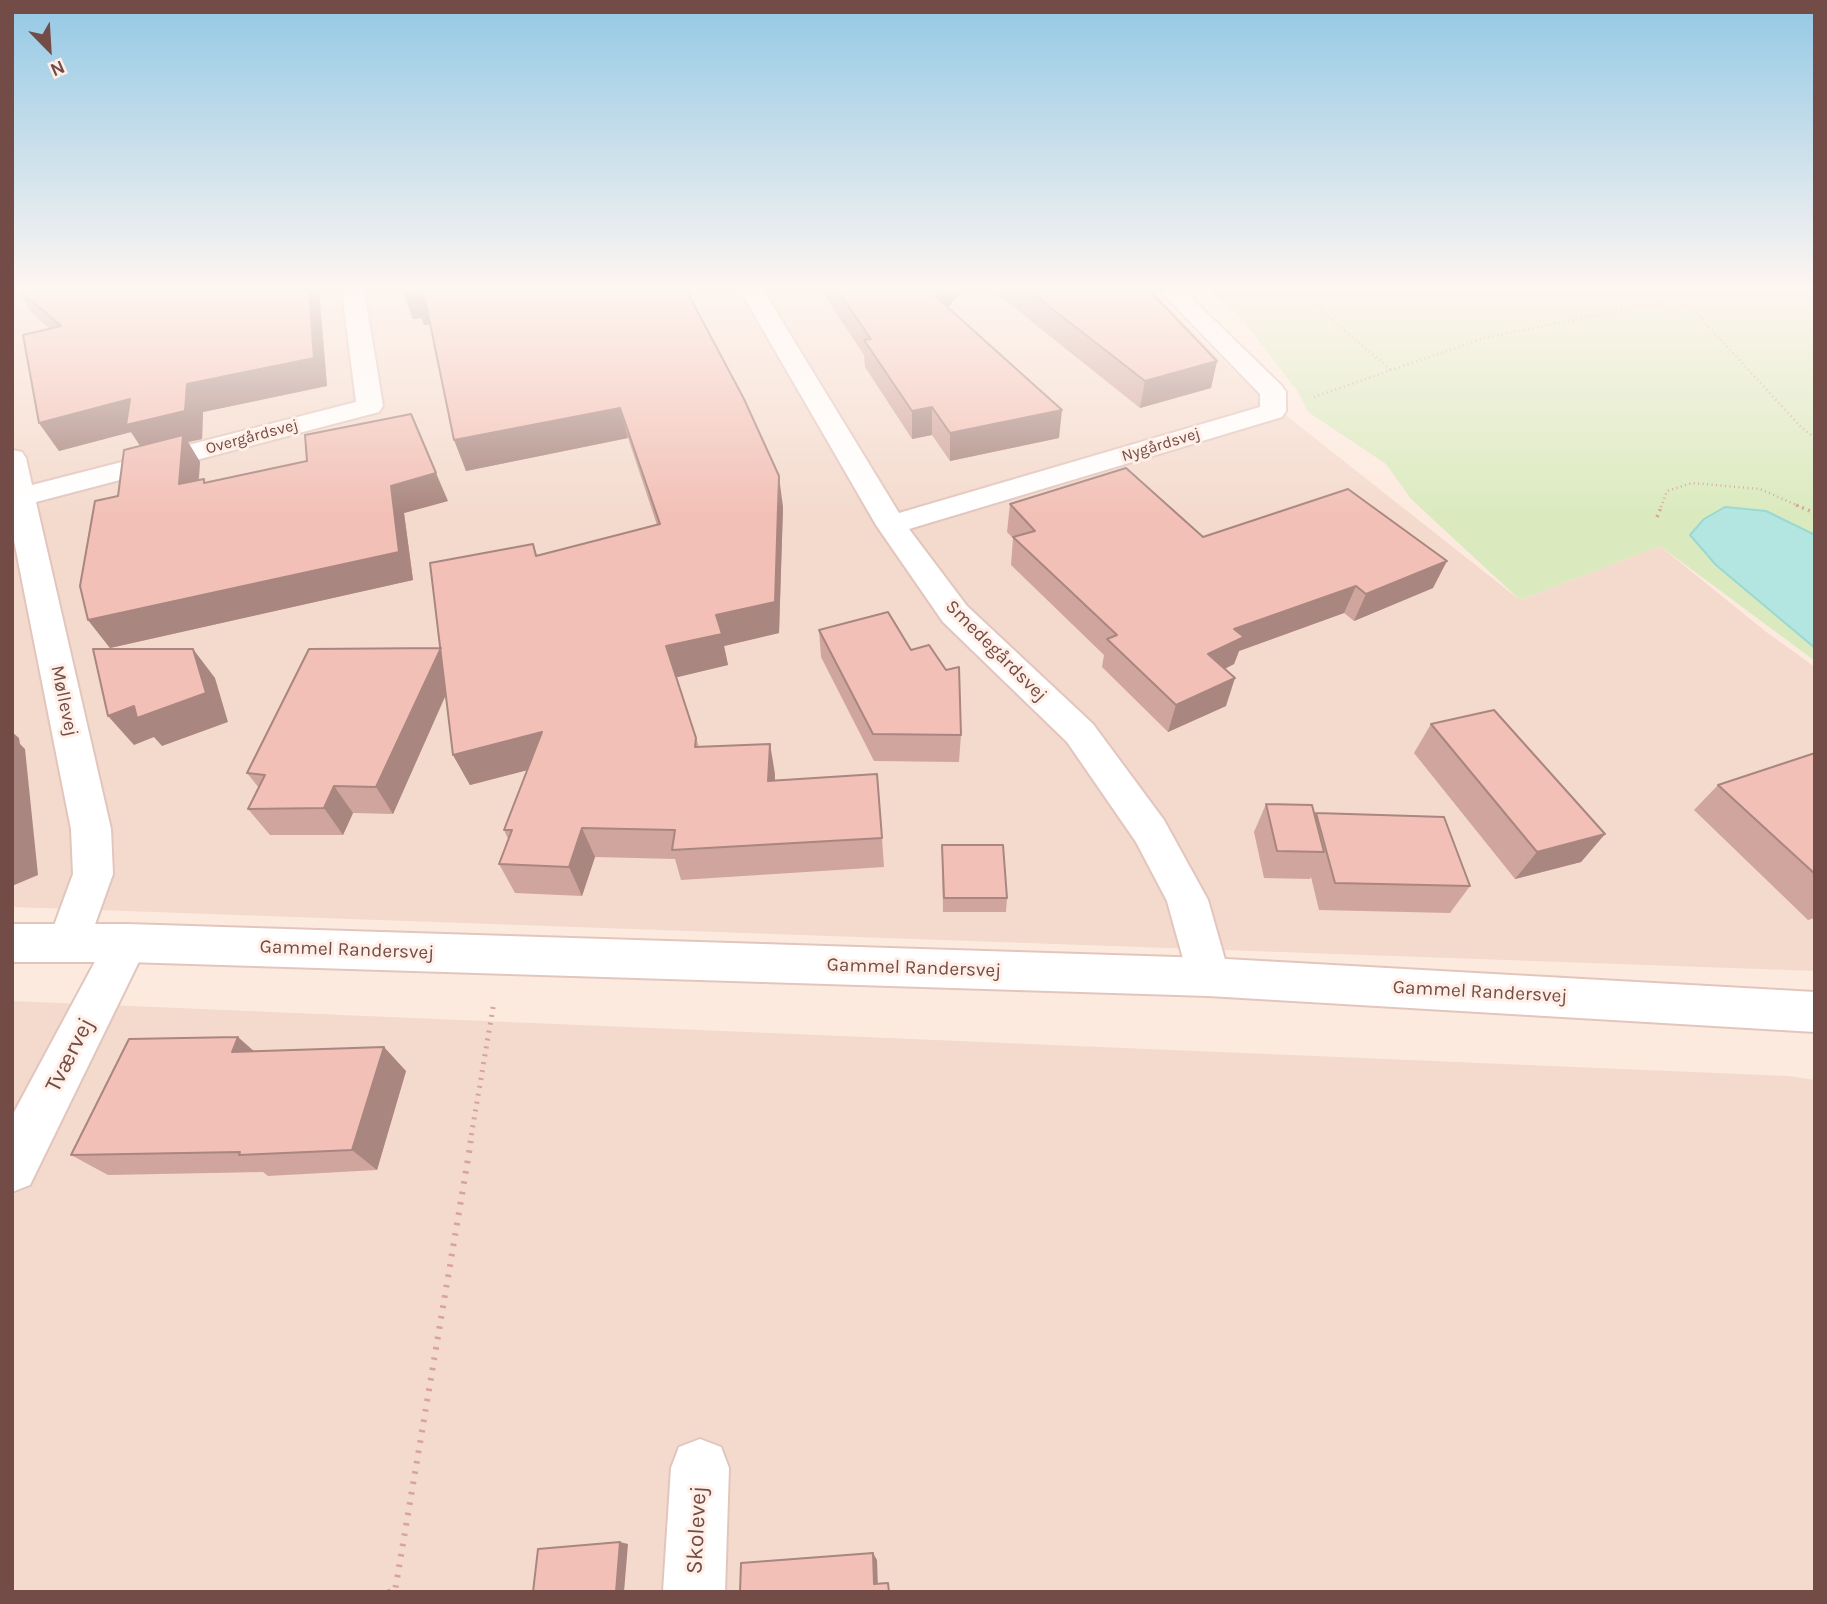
<!DOCTYPE html>
<html>
<head>
<meta charset="utf-8">
<style>
	body { margin:0 }
	#map { position:relative; width:1827px; height:1604px; overflow:hidden; background:#fdeadf; font-family:Karla,sans-serif }
	canvas { display:block }
	.frame { position:absolute; inset:0; border:14px solid #734c47; pointer-events:none }
	.north { position:absolute; left:14px; top:14px; width:70px; height:70px; -webkit-text-stroke:5px #ffefe6; paint-order:stroke; rotate:156deg; font-size:19px; font-weight:700; line-height:28px; text-align:center; color:#734c47 }
	.north::after { content:''; display:block; margin:auto; width:24px; height:32px; background:#734c47; clip-path:polygon(50% 0,100% 100%,50% 72%,0 100%) }
</style>
</head>
<body>
<div id="map">
<canvas width="1827" height="1604"></canvas>
<div class="frame"></div>
<div class="north">N</div>
</div>
<script>
const g = document.querySelector('canvas').getContext('2d');
g.lineJoin = 'round';
function fillPath(path, color) { g.fillStyle = color; g.fill(path, 'evenodd'); }
const shape = rows => new Path2D(rows.map(r => 'M' + r).join(''));
function stroke(path, color, width, dash) { g.strokeStyle = color; g.lineWidth = width; g.lineCap = dash ? 'butt' : 'round'; g.setLineDash(dash || []); g.stroke(path); }
function write(font, color, halo, rows, align = 'center') {
  g.font = font + ' Karla,sans-serif'; g.lineWidth = 6; g.setLineDash([]); g.textBaseline = 'middle'; g.strokeStyle = halo; g.fillStyle = color; for (const [text, x, y, turn = 0] of rows) {
    g.save(); g.translate(x, y); g.rotate((+turn || 0) * Math.PI / 180); g.textAlign = isNaN(turn) ? turn : align; if (halo) g.strokeText(text, 0, 0); g.fillText(text, 0, 0); g.restore();
  }
}
fillPath(shape([
	[12,290,1151,290,1250,387,1520,600,1660,546,1765,631,1815,667,1815,971,12,907],
	[12,1001,1789,1076,1815,1080,1815,1592,12,1592]
]), '#f4dacd');
fillPath(shape([
	[1209,290,1815,290,1815,661,1660,546,1520,600,1411,499,1386,464,1308,412,1298,392,1242,319]
]), '#daeabe');
const water = shape([
	[1725,507,1766,511,1815,535,1815,648,1716,565,1690,535,1704,519,1725,507]
]);
fillPath(water, '#b4e6e1');
stroke(water, '#9ad8d3', 2);
const minor = shape([
	[342,290,364,290,383,406,379,412,36,502,111,829,113,874,84,955,69,960,54,955,48,942,73,874,71,829,12,530,12,450,22,452,26,458,32,485,356,402,342,290],
	[740,290,763,290,899,513,1260,407,1260,394,1159,290,1183,290,1282,386,1286,392,1286,411,1282,417,909,529,967,606,1093,724,1164,820,1208,900,1230,977,1224,991,1208,996,1192,991,1167,901,1136,842,1067,742,943,622,876,525,740,290],
	[127,924,142,930,148,943,30,1185,12,1192,12,1116,112,930,127,924],
	[700,1439,721,1447,729,1468,725,1592,663,1592,671,1468,679,1447,700,1439]
]);
const tertiary = shape([
	[12,924,127,924,1208,958,1815,992,1815,1032,1208,996,127,962,12,962,12,924]
]);
stroke(minor, '#e2c6be', 4);
stroke(tertiary, '#e2c6be', 4);
stroke(shape([
	[1297,290,1391,370],
	[1675,290,1801,427,1815,438],
	[1314,397,1484,338,1722,290],
	[1661,507,1667,491,1692,483,1760,489,1801,507]
]), '#d7a39a', 2.5, [1, 3.5]);
stroke(shape([
	[1796,505,1815,513],
	[1657,517,1662,505]
]), '#d7a39a', 3.5, [2, 4.5]);
stroke(shape([
	[470,1143,494,1002]
]), '#d7a39a', 5, [2, 6]);
stroke(shape([
	[388,1592,395,1591,471,1141]
]), '#d7a39a', 6, [2.5, 8]);
fillPath(minor, '#fff');
fillPath(tertiary, '#fff');
fillPath(shape([
	[17,290,319,290,327,386,203,412,202,439,188,442,200,462,199,480,206,483,448,501,404,513,413,580,110,648,88,620,118,496,140,446,131,432,59,451,39,423,50,329,32,313],
	[402,290,686,290,783,507,779,633,724,646,728,665,676,677,699,747,775,774,775,781,882,838,884,867,681,880,675,859,595,857,582,896,515,893,499,864,508,839,504,830,527,770,470,785,453,755,446,695,393,814,353,813,343,835,270,835,248,809,259,788,247,773,440,648,533,544,537,555,657,525,628,438,466,471,431,324,424,325,422,318,413,319],
	[821,290,963,290,948,308,1059,438,950,461,932,435,912,439,865,367,864,355],
	[992,290,1149,290,1217,361,1211,388,1140,408],
	[1010,504,1203,537,1433,588,1354,621,1344,613,1239,651,1234,664,1225,669,1226,706,1168,732,1102,667,1104,655,1011,565,1013,538,1007,532],
	[819,630,911,650,946,670,961,735,959,762,874,761,821,657],
	[1431,724,1605,834,1581,862,1515,879,1414,753],
	[1815,753,1815,918,1808,920,1694,810,1718,785],
	[1266,804,1315,815,1316,813,1470,886,1450,913,1319,910,1311,877,1310,879,1264,878,1254,832],
	[942,845,1007,898,1006,912,943,912],
	[255,1051,406,1071,377,1170,268,1176,263,1172,108,1175,71,1155]
]), '#d0a59d');
fillPath(shape([
	[309,290,319,290,327,386,203,412,202,439,188,442,200,462,196,511,145,453,131,432,59,451,39,423,187,384],
	[402,290,413,290,424,294,435,323,424,325,422,318,413,319],
	[941,290,963,290,935,323,935,296],
	[1217,361,1211,388,1140,408,1145,381],
	[932,407,932,435,912,439,912,411],
	[620,408,628,438,466,471,454,440],
	[1062,410,1059,438,950,461,950,433],
	[436,473,448,501,404,513,413,580,110,648,88,620,391,486],
	[779,476,783,507,779,633,724,646,728,665,674,678,666,646,716,615],
	[1447,561,1433,588,1354,621,1366,594],
	[1356,586,1344,613,1239,651,1234,664,1200,681,1208,654,1234,629],
	[441,648,454,676,393,814,376,787],
	[193,649,215,678,228,722,162,746,154,737,134,745,108,716],
	[1235,678,1226,706,1168,732,1176,705],
	[12,732,19,738,20,744,25,749,38,875,12,886],
	[542,732,555,763,470,785,453,755],
	[770,744,775,774,774,811,768,781],
	[334,786,353,813,343,835,324,808],
	[582,828,595,857,582,896,569,867],
	[1605,834,1581,862,1515,879,1537,852],
	[238,1037,265,1061,232,1052],
	[384,1047,406,1071,377,1170,352,1150],
	[620,1542,628,1544,624,1592,616,1592],
	[873,1553,877,1560,878,1588,874,1584]
]), '#a9867f');
const building = shape([
	[19,290,309,290,314,358,187,384,185,411,126,425,130,399,39,423,23,335,61,326,19,290],
	[412,290,686,290,744,399,779,476,775,602,716,615,722,634,666,646,696,738,695,747,770,744,768,781,877,774,882,838,672,850,675,830,582,828,569,867,499,864,512,830,504,830,542,732,453,755,430,563,533,544,536,556,660,524,620,408,454,440,424,294,413,295,412,290],
	[837,290,941,290,935,296,1062,410,950,433,932,407,912,411,864,340,871,339,837,290],
	[1028,290,1149,290,1217,361,1145,381,1028,290],
	[411,414,436,473,391,486,399,552,88,620,80,586,95,501,118,496,124,450,183,435,179,484,204,479,204,483,307,461,305,435,411,414],
	[1126,468,1203,537,1348,489,1447,561,1366,594,1356,586,1234,629,1244,637,1208,654,1235,678,1176,705,1107,639,1117,635,1013,537,1035,531,1010,504,1126,468],
	[888,612,911,650,929,645,946,670,959,667,961,735,873,734,819,630,888,612],
	[441,648,376,787,334,786,324,808,248,809,265,775,247,773,309,649,441,648],
	[93,649,193,649,206,693,137,718,134,706,108,716,93,649],
	[1494,710,1605,834,1537,852,1431,724,1494,710],
	[1815,753,1815,874,1718,785,1815,753],
	[1266,804,1312,805,1324,852,1277,851,1266,804],
	[1316,813,1444,817,1470,886,1335,883,1316,813],
	[942,845,1003,845,1007,898,944,898,942,845],
	[238,1037,232,1052,384,1047,352,1150,239,1155,240,1152,71,1155,129,1039,238,1037],
	[620,1542,616,1592,533,1592,538,1549,620,1542],
	[873,1553,874,1584,888,1583,889,1592,740,1592,741,1563,873,1553]
]);
fillPath(building, '#f2c0b6');
stroke(building, '#a9867f', 2);
const sky = g.createLinearGradient(0, 0, 0, 515);
sky.addColorStop(0, '#93c8e5');
sky.addColorStop(0.56, '#fef6f1');
sky.addColorStop(1, '#fef6f100');
g.fillStyle = sky;
g.fillRect(0, 0, 1827, 515);
write('16px', '#734c47', '#ffefe6', [
	["Overgårdsvej",252,437,-15],
	["Nygårdsvej",1161,445,-17]
]);
write('19px', '#734c47', '#ffefe6', [
	["Smedegårdsvej",996,651,45],
	["Møllevej",64,701,78],
	["Gammel Randersvej",347,950,2],
	["Gammel Randersvej",914,968,2],
	["Gammel Randersvej",1480,992,3]
]);
write('23px', '#734c47', '#ffefe6', [
	["Tværvej",70,1055,-63],
	["Skolevej",697,1530,-87]
]);
</script>
</body>
</html>
